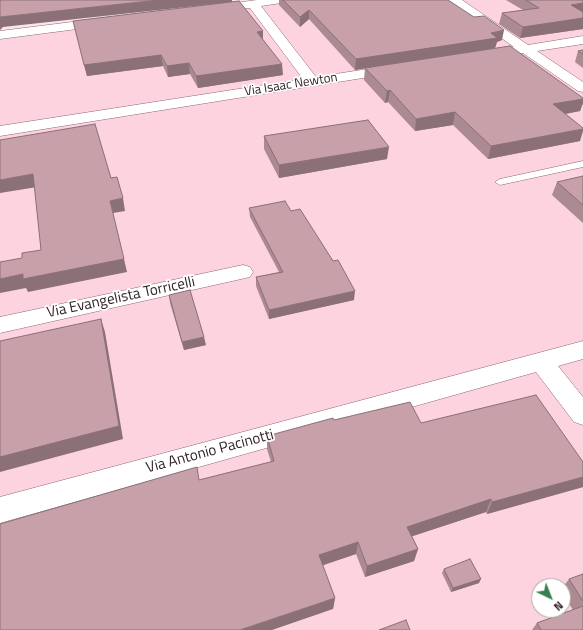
<!DOCTYPE html>
<html>
<head>
<meta charset="utf-8">
<style>
	body { margin:0 }
	#map { position:relative; width:583px; height:630px; overflow:hidden; background:#fee4eb; font-family:"Titillium Web",sans-serif }
	canvas { display:block }
	.north { position:absolute; left:531px; top:578px; width:40px; height:40px; box-sizing:border-box; background:#fff; border:1px solid #aea7a9; border-radius:50%; rotate:137deg; font-size:11px; font-weight:700; line-height:16px; text-align:center; color:#342429 }
	.north::after { content:''; display:block; margin:auto; width:14px; height:18px; background:#34804e; clip-path:polygon(50% 0,100% 100%,50% 72%,0 100%) }
</style>
</head>
<body>
<div id="map">
<canvas width="583" height="630"></canvas>
<div class="north">N</div>
</div>
<script>
const g = document.querySelector('canvas').getContext('2d');
g.lineJoin = 'round';
function fillPath(path, color) { g.fillStyle = color; g.fill(path, 'evenodd'); }
const shape = rows => new Path2D(rows.map(r => 'M' + r).join(''));
function stroke(path, color, width, dash) { g.strokeStyle = color; g.lineWidth = width; g.lineCap = dash ? 'butt' : 'round'; g.setLineDash(dash || []); g.stroke(path); }
function write(font, color, halo, rows, align = 'center') {
  g.font = font + ' "Titillium Web",sans-serif'; g.lineWidth = 3.5; g.setLineDash([]); g.textBaseline = 'middle'; g.strokeStyle = halo; g.fillStyle = color; for (const [text, x, y, turn = 0] of rows) {
    g.save(); g.translate(x, y); g.rotate((+turn || 0) * Math.PI / 180); g.textAlign = isNaN(turn) ? turn : align; if (halo) g.strokeText(text, 0, 0); g.fillText(text, 0, 0); g.restore();
  }
}
fillPath(shape([
	[273,0,583,0,583,630,0,630,0,36],
	[539,586,563,586,563,610,539,610]
]), '#fcd3de');
const lane = shape([
	[583,161,583,167,500,185,495,182,500,179,583,161]
]);
const street = shape([
	[257,0,287,0,281,3,261,6,316,77,394,65,399,66,401,69,399,72,394,73,0,136,0,126,303,79,250,8,212,12,206,9,212,6,257,0],
	[448,0,462,0,528,45,583,36,583,44,537,51,583,82,583,92,578,91,523,53,487,59,482,58,480,55,482,52,514,47,448,0],
	[104,18,108,19,110,22,108,25,0,39,0,31,104,18],
	[243,265,250,267,253,272,250,277,0,333,0,317,243,265],
	[583,341,583,359,558,366,583,397,583,425,574,422,536,372,0,523,0,497,583,341]
]);
stroke(lane, '#8e6973', 1);
stroke(street, '#8e6973', 1);
fillPath(lane, '#fff');
fillPath(street, '#fff');
fillPath(shape([
	[279,0,448,0,502,40,497,42,495,48,583,98,583,103,580,111,565,114,580,141,488,159,453,125,415,131,388,102,385,103,364,80,365,68,355,70,309,19,300,27,279,5],
	[506,0,583,0,583,29,520,38,499,24,502,13,523,10],
	[73,21,263,31,263,40,283,75,198,88,190,74,168,77,163,66,87,76],
	[583,50,583,68,575,62,578,51],
	[264,136,387,159,279,178,264,149],
	[583,176,583,223,552,195,557,182],
	[249,208,291,211,333,261,354,300,269,319,256,286,256,277,279,272,250,217],
	[169,295,206,345,184,350,170,303],
	[334,420,421,423,583,462,583,487,487,514,486,512,412,536,418,549,414,561,365,577,356,554,322,565,335,598,333,609,199,480,271,462,267,449,267,436],
	[444,569,479,583,451,592,442,573],
	[583,574,583,630,532,630,537,623,573,610,563,594,563,587,569,579]
]), '#ab8a92');
fillPath(shape([
	[159,0,232,0,232,2,3,27,0,30,0,17],
	[583,3,583,13,571,5],
	[309,10,309,19,300,27,300,17],
	[583,18,583,29,520,38,523,27],
	[504,30,502,40,497,42,495,48,355,70,356,59,491,33],
	[263,31,263,42,257,32],
	[161,55,163,66,87,76,84,65],
	[189,63,190,74,168,77,167,66],
	[282,64,283,75,198,88,196,76],
	[390,90,388,102,385,103,387,91],
	[583,99,583,103,580,111,549,117,553,104],
	[455,112,453,125,415,131,416,119],
	[583,129,583,131,580,141,488,159,491,146],
	[389,147,387,159,279,178,279,165],
	[33,174,37,187,0,193,0,180],
	[123,198,125,211,113,213,110,201],
	[124,259,127,272,28,292,26,288,0,293,0,279,23,274],
	[355,291,354,300,269,319,269,310],
	[101,319,105,332,123,439,0,472,0,457],
	[204,337,206,345,184,350,182,342],
	[583,477,583,487,487,514,492,502],
	[491,499,486,512,404,539,407,527],
	[358,542,356,554,318,567,319,555],
	[418,549,414,561,365,577,367,566],
	[481,579,479,583,451,592,453,588],
	[335,598,333,609,272,630,240,630]
]), '#8b7077');
const building = shape([
	[0,0,159,0,0,17,0,0],
	[283,0,448,0,474,17,484,16,504,30,491,33,497,38,356,59,309,10,300,17,283,0],
	[526,0,583,0,583,3,571,5,583,12,583,18,523,27,502,13,539,8,526,0],
	[239,1,263,31,257,32,282,64,196,76,189,63,167,66,161,55,84,65,73,21,239,1],
	[510,46,583,98,583,99,553,104,583,128,583,129,491,146,455,112,416,119,390,90,387,91,365,68,510,46],
	[583,50,583,54,578,51,583,50],
	[368,120,389,147,279,165,264,136,368,120],
	[95,124,111,178,117,177,123,198,110,201,124,259,23,279,23,274,0,279,0,262,22,258,22,253,41,250,33,174,0,180,0,140,95,124],
	[583,176,583,205,557,182,583,176],
	[285,201,291,211,300,209,333,261,338,260,355,291,269,310,256,277,283,272,249,208,285,201],
	[190,290,204,337,182,342,169,295,190,290],
	[101,319,119,426,0,457,0,341,101,319],
	[536,395,583,462,583,477,492,502,491,499,407,527,418,549,367,566,358,542,319,555,335,598,240,630,0,630,0,524,197,467,199,480,274,461,267,436,333,418,334,420,410,402,421,423,536,395],
	[470,559,481,579,453,588,444,569,470,559],
	[583,574,583,601,569,579,583,574],
	[583,606,583,630,541,630,537,623,583,606],
	[406,620,410,630,379,630,406,620]
]);
fillPath(building, '#c7a0aa');
stroke(building, '#8b7077', 1);
write('13px', '#342429', '#fff', [
	["Via Isaac Newton",291,85,-9]
]);
write('15px', '#342429', '#fff', [
	["Via Evangelista Torricelli",121,298,-12],
	["Via Antonio Pacinotti",210,452,-15]
]);
</script>
</body>
</html>
